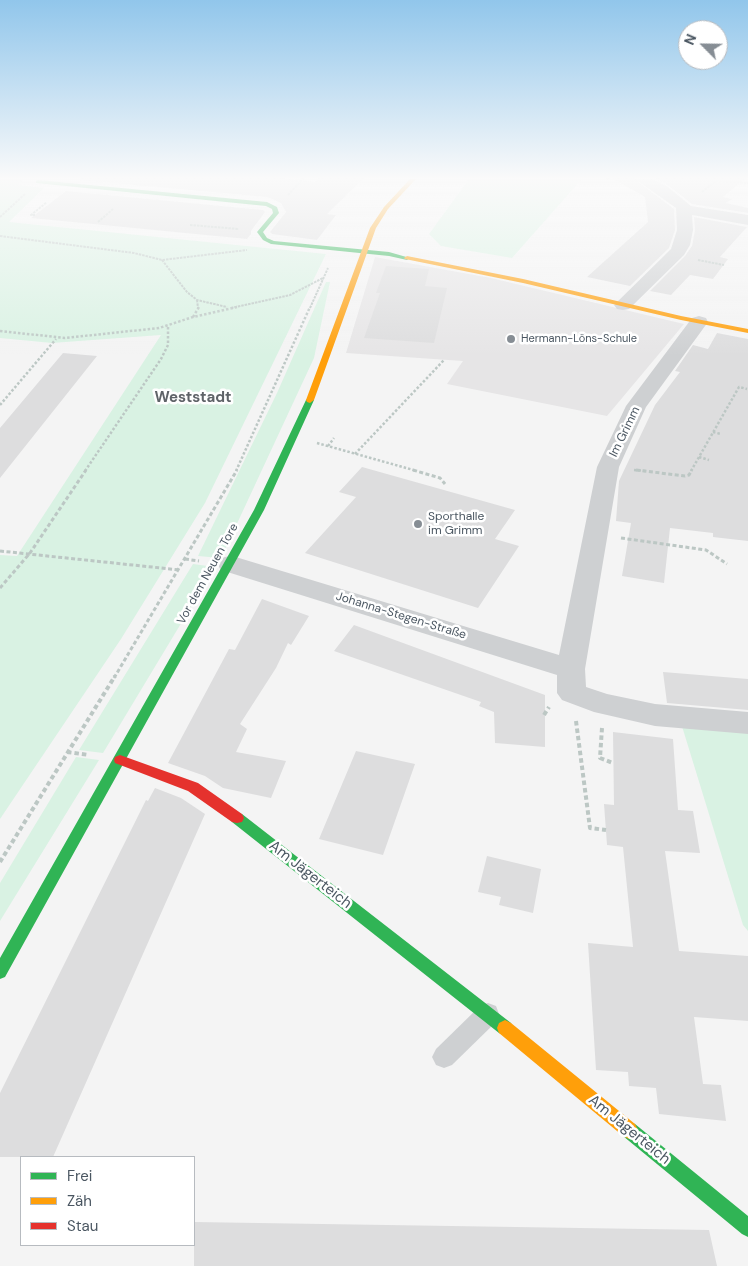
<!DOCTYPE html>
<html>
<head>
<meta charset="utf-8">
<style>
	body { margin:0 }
	#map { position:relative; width:748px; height:1266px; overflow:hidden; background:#f4f4f4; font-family:"DM Sans",sans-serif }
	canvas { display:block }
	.legend { position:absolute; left:20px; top:1156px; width:175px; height:90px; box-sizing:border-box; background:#fff; border:1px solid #b7bbc0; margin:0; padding:6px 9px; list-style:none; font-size:15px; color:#4a5661 }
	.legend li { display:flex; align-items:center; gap:10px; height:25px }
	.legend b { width:25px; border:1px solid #b7bbc0 }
	.north { position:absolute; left:678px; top:20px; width:50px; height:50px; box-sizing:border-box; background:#fff; border:1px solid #b7bbc0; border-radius:50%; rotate:293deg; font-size:14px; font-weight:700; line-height:20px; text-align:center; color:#4a5661 }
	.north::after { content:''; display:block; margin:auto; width:18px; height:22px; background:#868d94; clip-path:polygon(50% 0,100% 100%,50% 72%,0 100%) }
</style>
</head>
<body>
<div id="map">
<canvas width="748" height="1266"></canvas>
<ul class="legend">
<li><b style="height:6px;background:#30b455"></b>Frei</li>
<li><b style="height:6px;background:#ff9f0a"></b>Zäh</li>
<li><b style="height:6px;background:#e5322d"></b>Stau</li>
</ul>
<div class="north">N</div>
</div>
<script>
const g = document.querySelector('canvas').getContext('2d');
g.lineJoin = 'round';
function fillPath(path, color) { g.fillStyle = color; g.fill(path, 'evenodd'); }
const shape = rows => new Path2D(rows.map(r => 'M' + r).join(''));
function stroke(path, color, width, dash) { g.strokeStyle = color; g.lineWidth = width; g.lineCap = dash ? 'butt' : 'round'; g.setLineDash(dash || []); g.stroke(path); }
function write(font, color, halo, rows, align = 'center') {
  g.font = font + ' "DM Sans",sans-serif'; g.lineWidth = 5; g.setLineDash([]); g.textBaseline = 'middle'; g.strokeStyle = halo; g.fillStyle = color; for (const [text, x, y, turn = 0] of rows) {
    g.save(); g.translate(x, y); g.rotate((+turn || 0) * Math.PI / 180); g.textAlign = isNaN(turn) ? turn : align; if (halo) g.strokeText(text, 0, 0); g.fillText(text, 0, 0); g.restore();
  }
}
fillPath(shape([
	[375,257,491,278,684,324,607,416,447,384,463,361,346,353]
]), '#e6e5e6');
fillPath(shape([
	[0,179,24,179,18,185,44,188,9,222,326,254,205,503,121,639,0,819,0,555,17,556,161,335,52,343,0,338],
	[469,179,582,179,512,258,441,246,429,234],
	[326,282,330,282,314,358,221,558,198,556,277,393],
	[193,564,215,567,103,753,79,750],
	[681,723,748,728,748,931,743,925],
	[76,757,99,760,0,921,0,883]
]), '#d9f2e3');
fillPath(shape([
	[81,178,279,178,315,182,319,178,364,178,327,214,336,215,317,240,272,234,270,232,286,212,281,203,267,197,80,180],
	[612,178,633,178,674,209,675,230,669,248,630,286,587,277,648,222,645,197],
	[655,178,746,178,723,197,732,199,726,203,748,208,748,213,692,204,669,186],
	[66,191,263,210,265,212,251,231,251,234,247,239,31,218],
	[694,217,747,227,720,257,728,259,713,279,690,275,671,295,650,291,685,256,692,246,695,230],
	[386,266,429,269,425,286,447,288,434,343,364,338,380,293,376,293],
	[717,333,748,339,748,541,713,537,713,533,670,528,664,583,622,576,631,523,616,521,619,481,655,405,680,372,675,371,693,345,708,349],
	[63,353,97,356,0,478,0,428],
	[362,467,515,510,495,539,519,546,478,608,305,553,356,497,339,492],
	[262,599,309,616,291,645,288,643,276,668,240,724,247,729,236,752,286,761,271,798,223,788,205,776,168,763,229,649,235,650],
	[354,625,545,695,545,747,495,743,494,712,479,706,481,702,334,651],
	[663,672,748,679,748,710,667,703],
	[613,732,673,739,678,810,693,811,700,853,665,851,679,951,748,956,748,1021,694,1017,703,1084,721,1085,726,1121,659,1114,656,1088,629,1086,628,1072,596,1070,588,943,633,947,623,847,607,845,604,804,614,805],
	[356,751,415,764,383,855,319,839],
	[155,788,181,798,205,814,53,1157,0,1157,0,1093,146,800,148,801],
	[487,856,541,869,533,913,499,905,501,897,478,892],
	[194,1222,709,1230,717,1266,194,1266]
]), '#ddddde');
stroke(shape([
	[606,179,610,179],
	[702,192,716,181,748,183],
	[288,195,303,179,301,179],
	[35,215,31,215,47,202],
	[0,217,25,194],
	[98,222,113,209],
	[190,225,239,229],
	[0,236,134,253,162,260,247,250],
	[162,260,187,292,197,300,227,307],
	[698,260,724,265],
	[197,300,198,308],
	[231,308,290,295,323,278],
	[310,308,328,268]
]), '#bcc7c4', 2, [2.5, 1]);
stroke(shape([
	[193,317,199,307],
	[0,331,65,338,159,328,193,317,237,307],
	[0,405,56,339],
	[713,432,721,434],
	[317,443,417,471],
	[328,446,334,438],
	[355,454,444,360],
	[699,457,709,460],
	[634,470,647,471],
	[85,471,161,359,168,345,168,327],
	[236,471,310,307],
	[691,471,739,387,747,389]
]), '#bcc7c4', 2.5, [2.5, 2]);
stroke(shape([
	[413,470,440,478,445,484],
	[636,470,685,476,689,475,692,470],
	[621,538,706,550,727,564],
	[0,551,180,570],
	[185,559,199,561],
	[0,588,30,553,86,470],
	[114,678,237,470]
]), '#bcc7c4', 3, [4, 2.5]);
stroke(shape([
	[544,715,549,707],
	[576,721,590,828,606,830],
	[602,728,600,758,613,763],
	[67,752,89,755],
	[0,862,115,676]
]), '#bcc7c4', 4, [4.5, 3]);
fillPath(shape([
	[488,1003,496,1006,499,1014,496,1022,452,1065,444,1068,436,1065,432,1057,436,1049,480,1006,488,1003]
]), '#ced0d2');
fillPath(shape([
	[635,179,652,179,668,187,691,206,748,215,748,225,692,215,693,230,690,245,684,255,629,309,623,310,617,309,614,305,671,249,677,230,676,208,635,179],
	[699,316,706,318,708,322,646,407,619,467,585,669,586,687,607,694,655,704,748,712,748,734,655,726,594,712,562,700,557,693,557,675,221,570,217,564,221,558,230,556,239,558,559,655,597,467,626,406,692,318,699,316]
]), '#ced0d2');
fillPath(shape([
	[38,180,267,202,277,207,279,213,263,232,267,238,274,241,389,252,410,258,407,260,389,256,271,244,263,240,257,232,273,213,272,209,266,206,36,183,36,181,38,180],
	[310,397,314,400,264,510,5,977,0,979,0,958,254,510,306,400,310,397],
	[237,813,242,814,511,1023,513,1028,511,1033,505,1036,499,1033,232,822,230,818,232,814,237,813],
	[629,1121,635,1124,748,1216,748,1237,742,1234,623,1136,620,1130,623,1124,629,1121]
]), '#30b455');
fillPath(shape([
	[410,179,416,179,388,209,376,228,314,400,310,403,307,402,306,400,370,228,384,207,410,179],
	[407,256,523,279,681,316,748,329,748,333,681,320,523,283,405,259,404,258,407,256],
	[505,1020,511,1023,635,1124,638,1130,635,1136,629,1139,623,1136,499,1033,497,1028,499,1023,505,1020]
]), '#ff9f0a');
fillPath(shape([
	[120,755,198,783,242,814,244,818,242,822,237,823,232,822,188,791,115,763,114,760,115,757,120,755]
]), '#e5322d');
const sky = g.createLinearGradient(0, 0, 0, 356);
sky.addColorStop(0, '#91c6eb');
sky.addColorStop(0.5, '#fafafa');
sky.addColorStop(1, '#fafafa00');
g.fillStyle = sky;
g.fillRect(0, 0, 748, 356);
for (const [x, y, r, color] of [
	[511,339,5,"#868d94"],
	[418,524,5,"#868d94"]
]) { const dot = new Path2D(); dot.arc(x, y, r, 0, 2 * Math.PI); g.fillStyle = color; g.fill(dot); stroke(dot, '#fff', 2); }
write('11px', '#4a5661', '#fff', [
	["Hermann-Löns-Schule",521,339]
], 'left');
write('12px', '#4a5661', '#fff', [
	["Im Grimm",625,432,-64],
	["Vor dem Neuen Tore",208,574,-61],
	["Johanna-Stegen-Straße",401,616,17]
]);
write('12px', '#4a5661', '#fff', [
	["Sporthalle",428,517],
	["im Grimm",428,531]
], 'left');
write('bold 15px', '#5f6368', '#fff', [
	["Weststadt",193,398]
]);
write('15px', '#4a5661', '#fff', [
	["Am Jägerteich",310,875,38],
	["Am Jägerteich",629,1130,39]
]);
</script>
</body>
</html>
